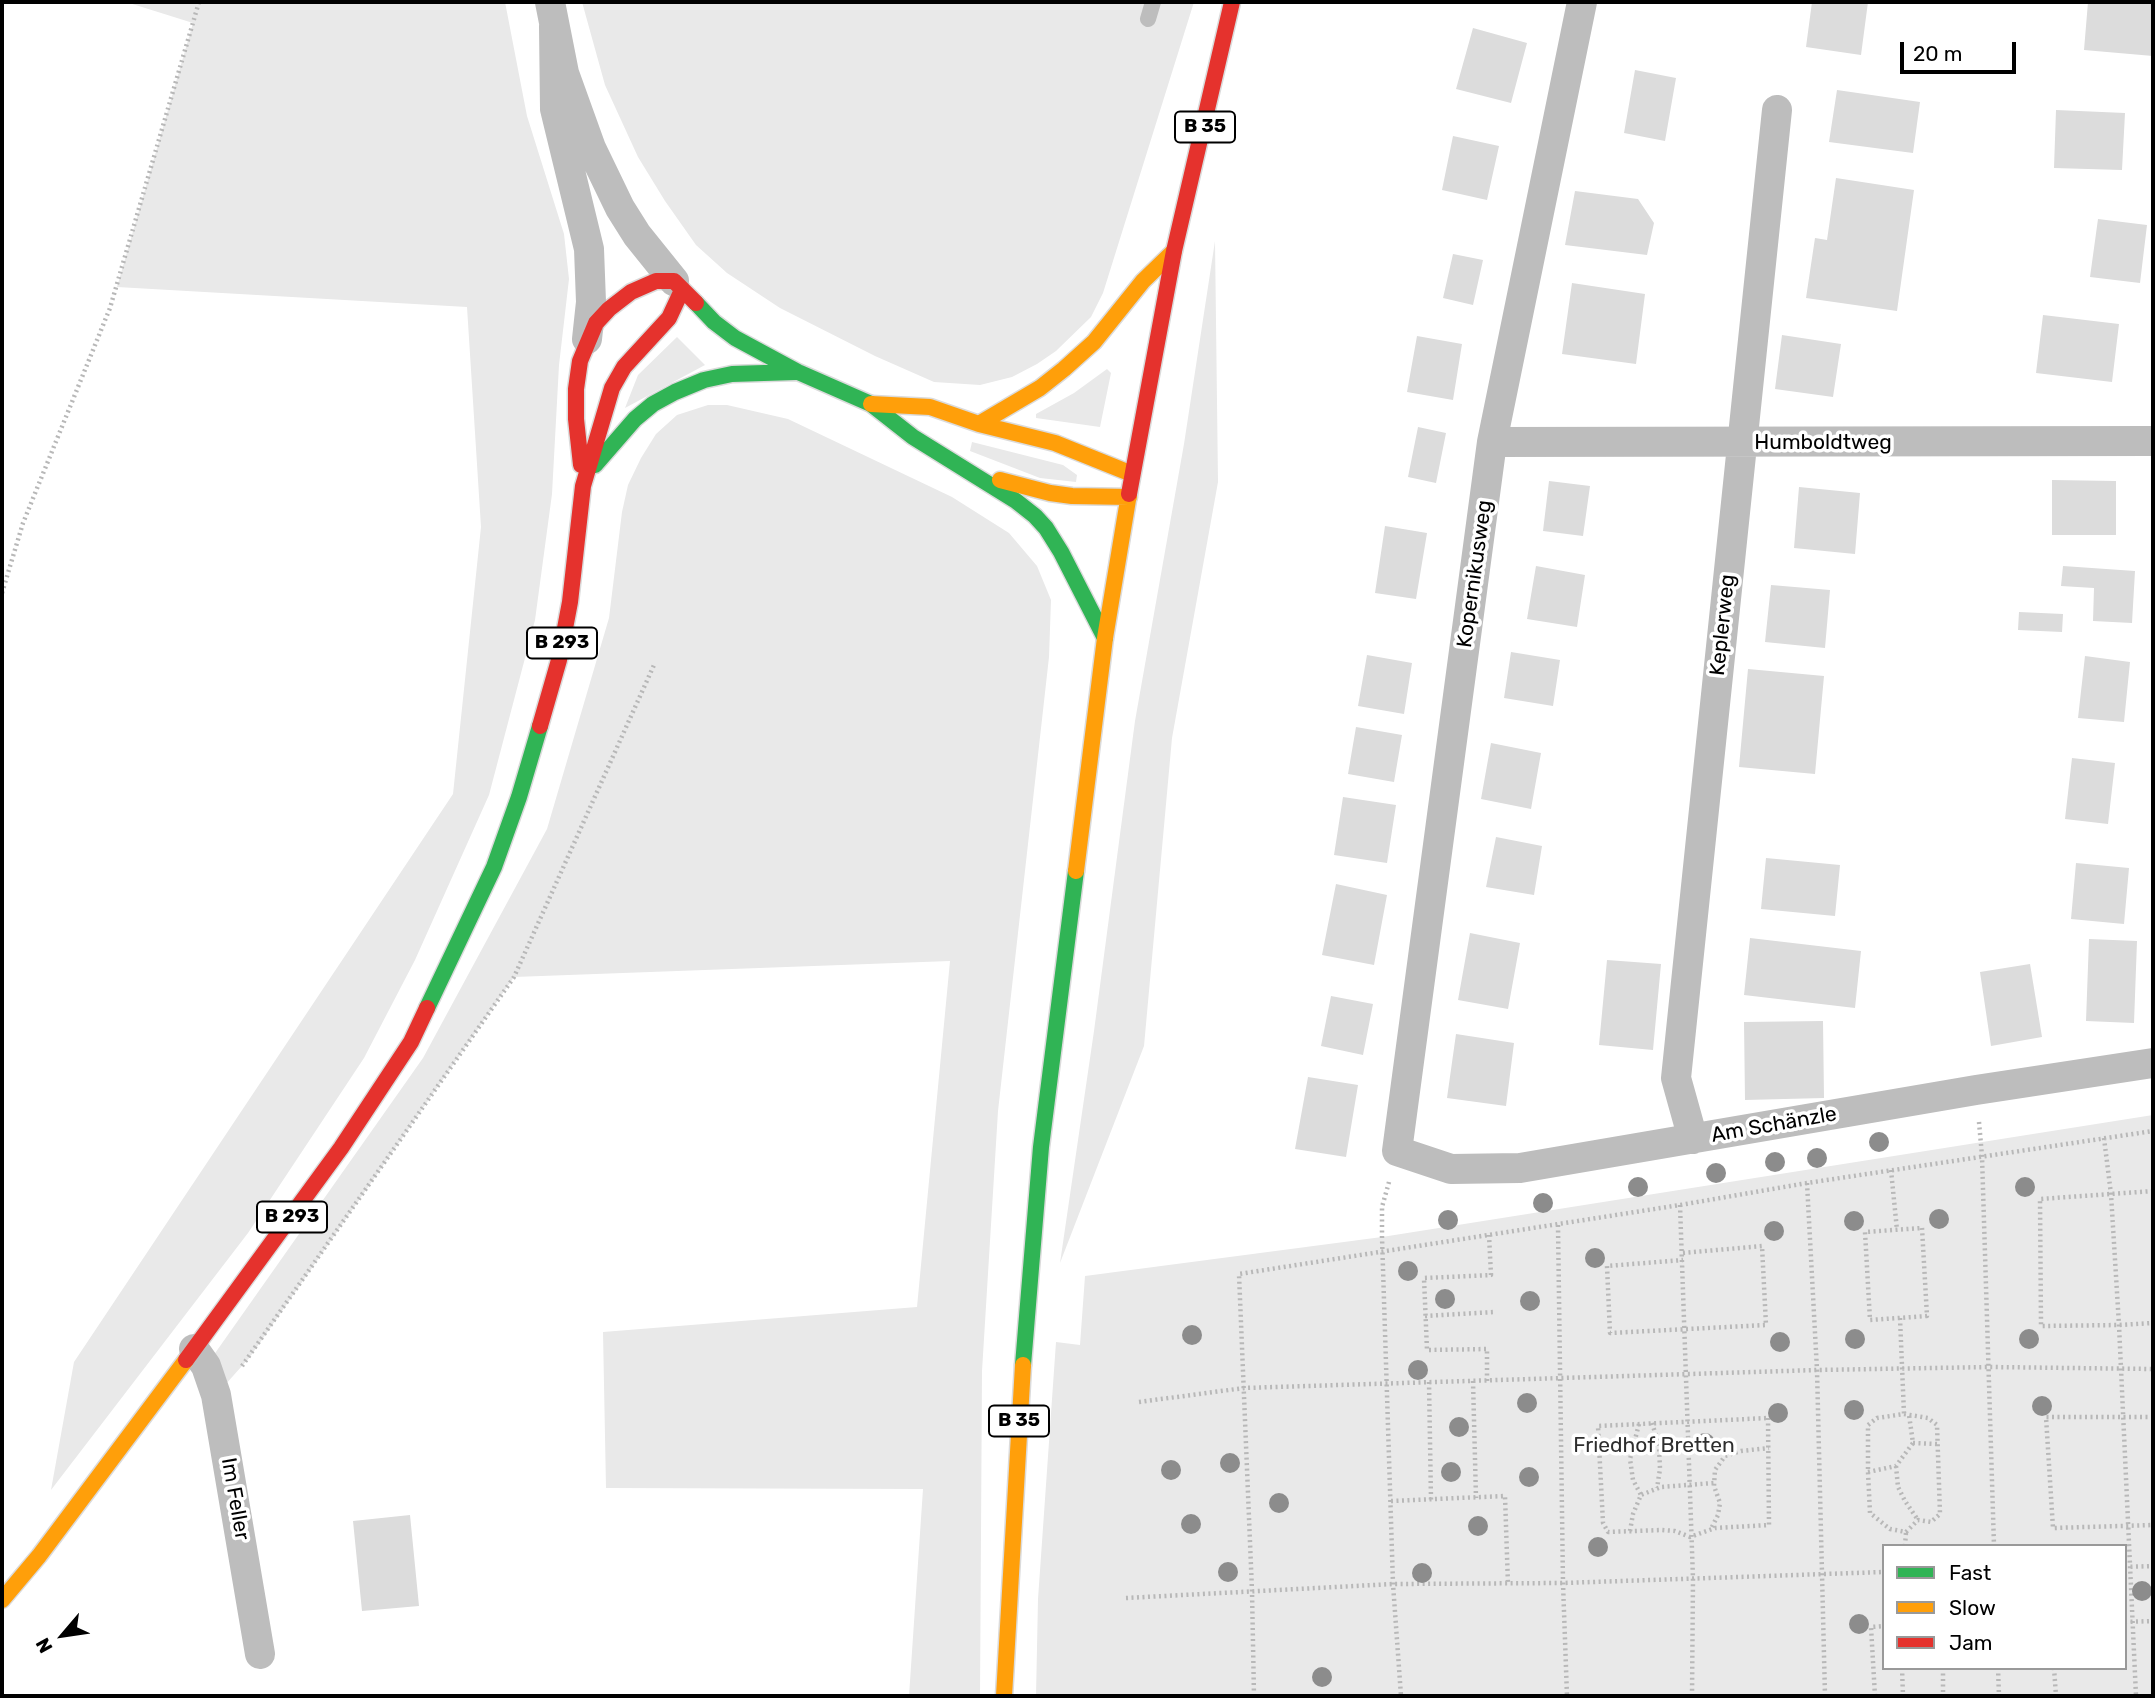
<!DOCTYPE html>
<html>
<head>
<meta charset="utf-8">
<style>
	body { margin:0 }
	#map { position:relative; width:2155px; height:1698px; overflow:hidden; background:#fff; font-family:Rubik,sans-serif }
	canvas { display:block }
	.frame { position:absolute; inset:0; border:4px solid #000; pointer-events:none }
	.legend { position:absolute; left:1882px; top:1544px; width:245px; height:126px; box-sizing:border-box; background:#fff; border:2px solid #999; margin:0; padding:9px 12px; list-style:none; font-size:21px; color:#000 }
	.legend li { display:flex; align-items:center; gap:14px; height:35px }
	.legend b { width:35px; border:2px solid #999 }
	.north { position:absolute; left:28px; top:1600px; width:70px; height:70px; -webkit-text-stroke:5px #fff; paint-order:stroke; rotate:241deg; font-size:19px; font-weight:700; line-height:28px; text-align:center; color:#000 }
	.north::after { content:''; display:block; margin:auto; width:24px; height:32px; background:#000; clip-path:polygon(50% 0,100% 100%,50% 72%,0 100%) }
	.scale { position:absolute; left:1900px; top:42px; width:116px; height:32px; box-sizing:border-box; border:4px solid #000; border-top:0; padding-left:9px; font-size:21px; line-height:24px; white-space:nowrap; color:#000; -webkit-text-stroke:5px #fff; paint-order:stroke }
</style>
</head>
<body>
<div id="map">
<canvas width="2155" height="1698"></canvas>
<div class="frame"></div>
<ul class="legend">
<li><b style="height:9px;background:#30b455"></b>Fast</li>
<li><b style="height:9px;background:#ff9f0a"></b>Slow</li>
<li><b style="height:9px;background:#e5322d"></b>Jam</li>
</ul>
<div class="north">N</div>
<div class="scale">20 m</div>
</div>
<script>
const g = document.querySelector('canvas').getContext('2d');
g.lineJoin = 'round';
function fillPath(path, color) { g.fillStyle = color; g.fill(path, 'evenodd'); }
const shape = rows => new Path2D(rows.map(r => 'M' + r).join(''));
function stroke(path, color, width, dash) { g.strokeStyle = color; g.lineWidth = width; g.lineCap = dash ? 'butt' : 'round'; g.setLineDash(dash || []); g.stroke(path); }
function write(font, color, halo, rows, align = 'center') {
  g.font = font + ' Rubik,sans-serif'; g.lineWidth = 7; g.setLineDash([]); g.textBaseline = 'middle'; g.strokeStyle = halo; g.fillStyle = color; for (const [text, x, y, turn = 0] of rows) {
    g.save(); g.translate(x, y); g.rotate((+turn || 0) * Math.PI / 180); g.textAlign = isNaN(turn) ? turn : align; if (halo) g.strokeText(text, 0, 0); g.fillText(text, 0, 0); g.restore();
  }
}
fillPath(shape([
	[126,2,505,2,527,116,564,234,569,279,559,365,552,494,535,620,489,795,415,960,364,1058,248,1233,51,1490,74,1362,453,794,481,527,467,307,117,287,193,23],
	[582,2,1194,2,1103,293,1091,317,1056,351,1037,364,1012,377,980,385,934,382,875,356,780,308,727,273,696,245,665,201,638,157,605,85],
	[1215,241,1218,482,1172,738,1144,1046,1060,1263,1094,1031,1135,721,1184,444],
	[677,337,705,365,625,408,638,375],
	[1107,369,1111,373,1100,427,1036,418,1036,414,1074,393],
	[708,405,727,405,788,419,952,497,1009,533,1037,566,1051,600,1049,657,998,1111,982,1371,980,1696,909,1696,923,1489,606,1488,603,1332,917,1307,950,961,514,977,250,1357,216,1395,206,1366,423,1058,547,829,609,618,622,512,628,485,641,458,656,434,677,415],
	[972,442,1063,465,1077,475,1076,482,1040,478,970,451],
	[2153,1115,2153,1696,1036,1696,1038,1599,1056,1342,1080,1345,1085,1276,1382,1237],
	[1884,1546,2125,1546,2125,1668,1884,1668]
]), '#e9e9e9');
fillPath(shape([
	[1812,2,1868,2,1861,55,1806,47],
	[2088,2,2153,2,2153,56,2084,50],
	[1473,28,1527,43,1511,103,1456,89],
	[1635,70,1676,78,1665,141,1624,133],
	[1837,90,1920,102,1913,153,1829,142],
	[2056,110,2125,113,2122,170,2054,168],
	[1453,136,1499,146,1487,200,1442,190],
	[1836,178,1914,190,1897,311,1806,298,1815,238,1827,240],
	[1575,191,1638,199,1654,223,1647,255,1565,245],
	[2098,219,2147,225,2140,283,2090,277],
	[1453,254,1483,260,1473,305,1443,298],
	[1572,283,1645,294,1636,364,1562,354],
	[2043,315,2119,324,2112,382,2036,373],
	[1782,335,1841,344,1833,397,1775,389],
	[1417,336,1462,344,1453,400,1407,392],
	[1418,427,1446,433,1436,483,1408,477],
	[2052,480,2116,481,2116,535,2052,535],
	[1549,481,1590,486,1583,536,1543,531],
	[1799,487,1860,493,1855,554,1794,548],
	[1385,526,1427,533,1416,599,1375,593],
	[1536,566,1585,575,1577,627,1527,619],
	[2063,566,2135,571,2132,623,2093,621,2094,588,2061,586],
	[1771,585,1830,590,1825,648,1765,642],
	[2019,612,2063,614,2062,632,2018,630],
	[1511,652,1560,660,1553,706,1504,698],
	[1367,655,1412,663,1404,714,1358,706],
	[2085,656,2130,662,2124,722,2078,718],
	[1748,669,1824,676,1815,774,1739,767],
	[1356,727,1402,735,1394,782,1348,774],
	[1491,743,1541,753,1531,809,1481,799],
	[2072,758,2115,763,2108,824,2065,819],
	[1343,797,1396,805,1387,863,1334,855],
	[1496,837,1542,846,1534,895,1486,887],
	[1766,858,1840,865,1835,916,1761,909],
	[2076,863,2129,868,2124,924,2071,919],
	[1336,884,1387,895,1374,965,1322,955],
	[1470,933,1520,943,1508,1009,1458,1000],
	[1750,938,1861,951,1855,1008,1744,995],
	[2089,939,2137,941,2134,1023,2086,1021],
	[1607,960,1661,964,1653,1050,1599,1045],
	[2030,964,2042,1037,1991,1046,1980,972],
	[1331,996,1373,1004,1363,1055,1321,1046],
	[1823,1021,1824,1098,1745,1100,1744,1022],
	[1456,1034,1514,1043,1506,1106,1447,1098],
	[1308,1077,1358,1085,1346,1157,1295,1149],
	[410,1515,419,1606,362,1611,353,1521]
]), '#dcdcdc');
const fast = shape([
	[696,303,714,322,735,338,798,372,871,404,913,437,1016,501,1035,516,1046,528,1061,552,1105,638],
	[595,465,635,419,653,404,675,392,704,380,732,374,796,372],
	[427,1008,494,867,519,797,540,726],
	[1023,1365,1041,1147,1076,871]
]);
const slow = shape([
	[871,404,930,407,979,424,1055,443,1132,474],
	[979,424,1040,388,1064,369,1094,342,1143,281,1174,251],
	[1000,480,1050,493,1072,496,1129,497],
	[1076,871,1105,638,1129,494],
	[2,1600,39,1556,186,1360],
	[1004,1696,1023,1365]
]);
const jam = shape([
	[581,465,576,419,576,389,580,361,596,323,609,309,631,292,656,281,674,281,696,303],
	[1129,494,1174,251,1232,2],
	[540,726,559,660,570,602,583,486,612,388,624,367,669,318,682,290],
	[186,1360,341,1148,411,1042,427,1008]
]);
stroke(fast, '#dbdbdb', 19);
stroke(slow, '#dbdbdb', 19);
stroke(jam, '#dbdbdb', 19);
stroke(shape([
	[2,593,23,523,110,308,199,2],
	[1979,1122,1982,1156,1994,1546],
	[2104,1138,2111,1194,2119,1325,2136,1696],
	[1891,1170,1897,1230],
	[1389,1182,1382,1207,1382,1237,1393,1584,1401,1696],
	[1807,1183,1817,1370,1825,1696],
	[2153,1191,2040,1199,2041,1326,2119,1325,2153,1323],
	[1680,1205,1693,1579,1692,1696],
	[1558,1225,1563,1583,1567,1696],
	[1922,1228,1927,1316,1870,1320,1865,1232,1922,1228],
	[1683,1253,1762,1246,1766,1325,1610,1333,1607,1266,1683,1260],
	[1425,1316,1494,1312],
	[1900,1318,1904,1414],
	[242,1366,514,977,654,665],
	[1473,1381,1476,1498],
	[1487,1381,1487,1349,1427,1350,1424,1278,1491,1275,1489,1235],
	[1429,1382,1431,1500],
	[1139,1402,1244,1388,1817,1370,1990,1367,2153,1369],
	[1904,1414,1928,1418,1937,1425,1940,1514,1931,1522,1918,1520,1906,1532,1890,1529,1870,1513,1868,1472,1868,1425,1877,1418,1904,1414],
	[2153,1417,2046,1417,2053,1528,2153,1525],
	[1768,1418,1769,1525,1715,1528,1690,1537,1675,1531,1662,1530,1608,1532,1603,1523,1598,1426,1768,1418],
	[1652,1423,1659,1445,1660,1469,1657,1488],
	[1639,1424,1630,1459,1633,1480,1641,1495],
	[1913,1443,1938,1444],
	[1896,1466,1898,1487,1905,1501,1918,1520],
	[1868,1472,1896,1466,1913,1443,1909,1415],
	[1391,1501,1505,1496,1508,1585],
	[1712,1527,1718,1515,1720,1503,1714,1486,1715,1470,1725,1456,1741,1451,1769,1448],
	[1630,1531,1633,1514,1641,1495,1661,1487,1714,1483],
	[1905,1546,1906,1532],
	[2125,1567,2153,1566],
	[1126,1598,1393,1584,1563,1583,1884,1572],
	[2125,1622,2153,1621],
	[1902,1668,1903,1696],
	[1943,1668,1943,1696],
	[1998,1668,1999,1696],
	[2054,1668,2056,1696],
	[1254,1696,1252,1591,1239,1274,1680,1205,1807,1183,2153,1131],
	[1875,1696,1871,1627,1884,1626]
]), '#b8b8b8', 4.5, [2, 3.5]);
stroke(shape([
	[1148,19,1153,2]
]), '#bdbdbd', 16);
stroke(shape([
	[550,2,564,73,591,148,620,208,637,235,674,281],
	[1582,2,1492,442,1397,1151,1451,1169,1520,1168,1976,1090,2153,1063],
	[554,26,555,109,589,249,591,302,587,339],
	[1492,442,2153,441],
	[1693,1139,1676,1078,1777,110],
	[194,1349,206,1366,216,1395,260,1654]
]), '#bdbdbd', 30);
stroke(fast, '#30b455', 16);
stroke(slow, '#ff9f0a', 16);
stroke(jam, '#e5322d', 16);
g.fillStyle = '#8c8c8c';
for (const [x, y] of [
	[1879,1142],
	[1817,1158],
	[1775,1162],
	[1716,1173],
	[1638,1187],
	[2025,1187],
	[1543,1203],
	[1939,1219],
	[1448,1220],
	[1854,1221],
	[1774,1231],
	[1595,1258],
	[1408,1271],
	[1445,1299],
	[1530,1301],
	[1192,1335],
	[1855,1339],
	[2029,1339],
	[1780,1342],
	[1418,1370],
	[1527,1403],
	[2042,1406],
	[1854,1410],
	[1778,1413],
	[1459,1427],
	[1705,1443],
	[1230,1463],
	[1171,1470],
	[1451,1472],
	[1529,1477],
	[1279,1503],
	[1191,1524],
	[1478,1526],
	[1598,1547],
	[1228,1572],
	[1422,1573],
	[2142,1591],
	[1859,1624],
	[1322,1677]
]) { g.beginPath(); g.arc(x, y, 10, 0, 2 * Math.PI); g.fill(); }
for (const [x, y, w] of [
	[1205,127,60],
	[562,643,70],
	[292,1217,70],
	[1019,1421,60]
]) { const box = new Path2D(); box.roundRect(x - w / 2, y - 15.5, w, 31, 5); g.fillStyle = '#fff'; g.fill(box); stroke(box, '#000', 2); }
write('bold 19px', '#000', null, [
	["B 35",1205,127],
	["B 293",562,643],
	["B 293",292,1217],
	["B 35",1019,1421]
]);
write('21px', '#000', '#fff', [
	["Humboldtweg",1823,443],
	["Kopernikusweg",1475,574,-82],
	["Keplerweg",1723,625,-84],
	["Am Schänzle",1774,1125,-10],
	["Im Feller",235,1499,80]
]);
write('21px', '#2e2e2e', '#fff', [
	["Friedhof Bretten",1654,1446]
]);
</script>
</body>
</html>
